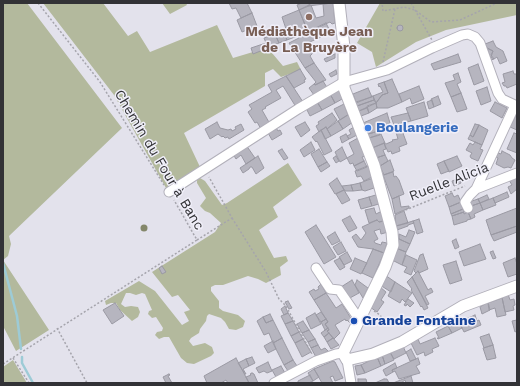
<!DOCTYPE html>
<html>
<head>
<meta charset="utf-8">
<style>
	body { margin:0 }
	#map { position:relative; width:520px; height:386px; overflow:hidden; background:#e3e2ec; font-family:"Work Sans",sans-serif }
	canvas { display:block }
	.frame { position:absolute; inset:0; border:4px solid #323236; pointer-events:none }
</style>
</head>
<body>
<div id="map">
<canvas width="520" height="386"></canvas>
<div class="frame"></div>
</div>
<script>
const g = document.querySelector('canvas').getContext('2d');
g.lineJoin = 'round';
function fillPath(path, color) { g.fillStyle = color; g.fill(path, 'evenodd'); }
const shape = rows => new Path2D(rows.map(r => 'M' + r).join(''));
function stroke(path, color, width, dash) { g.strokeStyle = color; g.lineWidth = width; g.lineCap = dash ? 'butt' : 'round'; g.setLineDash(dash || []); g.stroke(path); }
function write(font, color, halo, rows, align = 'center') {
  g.font = font + ' "Work Sans",sans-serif'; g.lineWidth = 3; g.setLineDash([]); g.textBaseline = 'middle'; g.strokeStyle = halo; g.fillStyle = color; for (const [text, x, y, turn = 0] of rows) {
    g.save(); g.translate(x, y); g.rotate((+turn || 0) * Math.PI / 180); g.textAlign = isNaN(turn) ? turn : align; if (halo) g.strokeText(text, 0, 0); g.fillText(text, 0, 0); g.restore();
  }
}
fillPath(shape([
	[3,3,27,3,122,128,9,236,11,244,8,256,3,260,49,330,16,351,3,326],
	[43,3,103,3,128,36,137,31,150,52,217,25,233,58,263,49,272,53,283,66,297,62,301,70,281,77,273,69,265,73,265,86,184,133,200,167,166,188,114,95],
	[162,3,186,3,187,5,170,14],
	[380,3,517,3,517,15,446,30,416,42,376,67,372,52,357,43],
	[288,163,302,185,273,207,278,217,259,230,274,258,286,256,288,261,280,267,281,275,266,283,258,279,248,276,223,285,215,285,211,287,211,291,219,301,219,308,223,311,238,315,245,321,243,327,236,330,229,329,225,322,221,318,209,314,207,316,206,321,200,329,199,333,191,338,189,341,193,346,205,343,212,347,214,353,211,356,194,364,187,363,181,358,169,337,164,337,159,339,155,335,157,332,162,331,163,328,156,317,152,318,148,314,149,311,152,310,145,294,142,293,136,295,130,293,126,293,121,304,125,307,131,306,138,307,140,312,138,317,132,321,120,310,116,303,111,303,106,305,105,301,139,281,155,291,182,325,189,321,184,312,190,310,178,295,172,297,152,272,215,232,221,223,210,213,205,211,200,206,206,198,197,183,197,179,200,178,205,181,222,205,227,203],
	[13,360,27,383,3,383,3,367]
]), '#b3b99d');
stroke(shape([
	[3,263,17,316,21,349],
	[22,357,22,363,33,383]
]), '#9dcbd6', 2.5);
const building = shape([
	[229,3,247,3,252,13,241,18,236,8,232,9,229,3],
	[302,3,311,3,307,6,299,10,297,5,302,3],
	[311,3,332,3,308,6,311,3],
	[333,3,335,23,332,24,330,22,308,32,299,10,311,5,316,18,324,16,323,4,333,3],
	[299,10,308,32,287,40,283,30,286,29,282,17,299,10],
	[252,13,257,26,242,32,237,20,252,13],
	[326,23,329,29,320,33,321,37,303,45,307,52,310,51,313,53,310,56,314,63,305,68,289,43,299,38,298,36,326,23],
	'397 28a3 3 0 1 1 6 0a3 3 0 1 1-6 0Z',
	[283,30,287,40,279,43,275,34,283,30],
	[275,34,279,43,268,48,264,38,275,34],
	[493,41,496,47,503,51,507,61,500,64,497,57,494,59,491,57,493,51,487,48,485,44,493,41],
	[266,43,268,48,253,54,251,48,266,43],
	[487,48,493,51,491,55,494,59,491,60,487,48],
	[335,54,335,58,326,62,324,59,335,54],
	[458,54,461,62,434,70,431,64,458,54],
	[314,63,326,80,315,85,314,84,316,82,305,68,314,63],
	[478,64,484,81,474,85,468,68,478,64],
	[300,69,306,79,304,80,305,82,294,88,286,76,300,69],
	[336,70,337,74,331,77,329,74,336,70],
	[513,71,514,74,517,74,517,84,507,88,506,86,504,86,502,83,505,82,503,74,513,71],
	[458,73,461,82,457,84,461,93,451,97,445,83,455,80,453,75,458,73],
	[286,76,303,102,296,107,283,86,276,90,281,98,265,107,266,108,262,110,270,124,261,129,257,122,255,123,248,112,252,109,249,105,272,92,268,85,286,76],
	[392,79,402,102,388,108,377,108,376,103,382,95,388,93,384,82,392,79],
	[323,81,328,89,314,95,309,88,314,84,315,85,323,81],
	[384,82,388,93,382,95,376,103,373,96,383,92,380,86,379,87,378,84,384,82],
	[419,86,424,99,412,104,410,98,402,102,399,94,419,86],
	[339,87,344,98,335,103,329,92,339,87],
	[487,87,491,101,481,105,476,91,487,87],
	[368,88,372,97,356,102,353,94,368,88],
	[329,92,335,103,322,110,316,100,329,92],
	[461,93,467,109,457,112,451,97,461,93],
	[373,96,374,100,357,106,356,103,373,96],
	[438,96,441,104,434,107,431,99,438,96],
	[316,100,322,110,310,116,305,106,316,100],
	[374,100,376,103,359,111,357,106,374,100],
	[432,100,434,107,429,109,427,102,432,100],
	[424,102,428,116,411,121,406,108,424,102],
	[495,102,507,108,502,118,490,111,495,102],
	[376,103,377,108,369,113,367,106,376,103],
	[344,104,348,115,340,120,334,109,344,104],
	[367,108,369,113,361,116,359,111,367,108],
	[332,113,337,120,327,129,326,127,319,132,316,126,319,124,318,122,332,113],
	[387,113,390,123,378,129,379,131,368,134,363,123,387,113],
	[408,113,411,121,394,125,391,117,408,113],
	[517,113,517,130,510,127,517,113],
	[349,114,353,122,343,129,338,121,349,114],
	[338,121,343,129,331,136,327,129,338,121],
	[217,122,220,128,228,130,231,129,232,131,236,129,235,127,241,124,244,130,229,139,228,137,225,138,223,136,222,137,218,134,210,139,205,129,217,122],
	[305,122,310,130,301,137,295,127,305,122],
	[475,124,479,125,473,137,470,135,475,124],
	[479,125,488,130,482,145,468,139,470,135,473,137,479,125],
	[275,126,278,131,280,130,282,134,272,140,267,131,275,126],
	[326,127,331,136,325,139,321,130,326,127],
	[354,127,357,135,349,139,347,136,351,134,349,130,354,127],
	[401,128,407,144,399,147,400,151,392,154,391,151,388,152,384,143,386,144,393,141,392,140,398,139,395,129,401,128],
	[321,130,332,151,324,155,317,141,316,142,312,137,321,130],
	[379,131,380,135,369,138,368,134,379,131],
	[514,133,517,134,517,153,507,149,514,133],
	[346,134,349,139,342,143,340,137,346,134],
	[381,134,385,143,372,148,369,138,381,134],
	[358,138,366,156,362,157,364,161,354,166,353,163,350,164,347,158,354,154,349,143,358,138],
	[311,142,315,150,304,157,300,150,311,142],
	[475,142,482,145,480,149,483,150,478,161,471,158,470,156,472,153,466,150,470,143,473,145,475,142],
	[384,143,386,149,383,150,385,155,376,158,372,148,384,143],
	[246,145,255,158,246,164,241,155,236,159,233,154,246,145],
	[342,147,347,158,340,162,335,152,342,147],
	[282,149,288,158,284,160,278,151,282,149],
	[319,149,327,162,318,167,311,154,319,149],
	[502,151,510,155,512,158,515,160,511,168,508,167,504,168,496,164,498,158,496,157,498,153,501,154,502,151],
	[385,155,388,161,380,166,376,158,385,155],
	[258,156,264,168,256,174,252,167,250,167,249,169,243,173,240,168,258,156],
	[336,156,339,161,336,163,333,158,336,156],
	[457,156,462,166,449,172,444,161,457,156],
	[390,160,394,171,384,175,380,166,390,160],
	[364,161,367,167,357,171,354,166,364,161],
	[444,161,449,171,441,174,437,164,444,161],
	[327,162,330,166,321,172,318,167,327,162],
	[370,165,374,176,364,181,361,176,357,177,355,171,370,165],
	[393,172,394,177,396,176,399,180,404,194,392,199,383,175,393,172],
	[517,177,517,189,511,194,508,187,512,185,509,180,517,177],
	[337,178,344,190,335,194,329,184,337,178],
	[373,178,377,187,365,191,362,190,360,183,373,178],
	[460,178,461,183,454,186,452,181,460,178],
	[360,183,362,190,353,191,351,185,360,183],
	[351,185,353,191,345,191,342,186,351,185],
	[344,190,350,200,342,204,336,194,344,190],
	[507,192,509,197,495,203,493,198,507,192],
	[452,193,454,197,458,195,461,202,449,207,445,196,452,193],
	[379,194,382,203,372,206,369,197,379,194],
	[487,195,489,199,480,203,478,199,487,195],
	[399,196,401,207,409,206,409,208,395,214,392,199,399,196],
	[369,197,372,206,361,209,358,200,369,197],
	[493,198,496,205,483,210,480,203,493,198],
	[478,199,480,203,471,206,469,202,478,199],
	[461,202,463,209,451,214,449,207,461,202],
	[480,203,483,210,474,214,475,217,471,219,468,212,472,211,471,206,480,203],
	[374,208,376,214,384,210,385,221,379,222,377,220,369,223,365,210,374,208],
	[517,208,517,226,491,235,486,220,517,208],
	[463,209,464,212,452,216,451,214,463,209],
	[404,211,408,223,396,226,395,215,404,211],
	[464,212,464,214,468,212,471,219,467,220,467,221,454,225,452,216,464,212],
	[350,216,357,228,349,232,342,220,350,216],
	[419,219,423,232,417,234,413,221,419,219],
	[377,220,379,222,386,220,388,232,381,234,380,229,374,231,378,239,374,241,375,243,381,245,382,242,387,243,384,253,373,249,358,247,352,237,356,234,361,240,366,233,362,227,377,220],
	[413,221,414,223,408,225,408,226,397,230,396,226,413,221],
	[316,225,336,257,324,264,305,232,316,225],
	[517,226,517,232,494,241,491,235,517,226],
	[409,230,415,232,410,244,399,239,399,234,406,237,409,230],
	[335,232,340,241,332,245,327,237,335,232],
	[399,239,410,244,406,252,396,248,399,239],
	[456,239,459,247,455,249,452,241,456,239],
	[341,242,346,251,338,255,333,247,341,242],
	[480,244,486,259,464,266,459,252,480,244],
	[396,248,406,252,402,265,392,260,396,248],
	[373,249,384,253,373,278,362,273,373,249],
	[493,251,496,258,493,259,490,252,493,251],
	[347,252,352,261,344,265,339,257,347,252],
	[423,254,428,269,419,273,418,271,416,273,414,271,420,255,423,254],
	[406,255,417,260,411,275,404,272,407,267,402,265,406,255],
	[340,258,345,267,340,270,334,261,340,258],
	[355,258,367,263,361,274,350,269,355,258],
	[515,258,517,264,517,274,508,277,503,263,515,258],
	[456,261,462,280,450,284,443,265,456,261],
	[162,266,166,272,162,274,159,268,162,266],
	[418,271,428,290,431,288,433,292,425,296,429,304,427,305,412,277,418,271],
	[385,275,395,282,391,292,380,285,385,275],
	[412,277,428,308,424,310,422,306,421,307,411,290,412,289,407,282,412,277],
	[352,280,359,293,348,299,341,287,352,280],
	[357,280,368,288,363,298,355,285,357,280],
	[395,282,412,293,405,302,402,299,400,303,388,296,395,282],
	[321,284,326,293,314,300,309,292,314,289,315,291,319,289,318,287,321,284],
	[380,287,386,292,381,300,384,302,377,312,370,307,380,287],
	[326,293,336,308,342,304,352,320,351,324,347,320,346,321,345,319,335,325,340,333,334,339,327,331,329,330,325,324,328,322,314,300,326,293],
	[508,294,510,300,514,299,515,305,513,306,514,310,505,312,502,297,508,294],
	[502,298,506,315,497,317,495,308,489,310,488,303,502,298],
	[408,299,414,303,410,307,407,304,406,306,404,305,408,299],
	[288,301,292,308,289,309,285,302,288,301],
	[488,302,490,310,482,314,480,307,488,302],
	[115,303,124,316,112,324,103,310,115,303],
	[285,306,288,313,284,315,281,309,285,306],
	[321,312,326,319,321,322,316,315,321,312],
	[288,313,293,321,285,324,281,316,288,313],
	[315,313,321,324,311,329,306,318,315,313],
	[270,314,273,320,266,323,263,317,270,314],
	[475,315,477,321,479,320,481,325,464,332,459,322,475,315],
	[263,317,266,323,273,320,282,338,273,343,269,333,264,335,257,321,263,317],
	[326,319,328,322,325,324,328,328,325,330,321,322,326,319],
	[517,320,517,331,515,332,512,321,517,320],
	[293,321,299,332,291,336,285,324,293,321],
	[303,321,309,330,302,333,297,324,303,321],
	[459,321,462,328,452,333,448,326,459,321],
	[448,326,452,333,438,339,437,338,439,338,436,332,448,326],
	[328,328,329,330,327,331,329,333,324,337,321,333,328,328],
	[309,330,315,339,308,342,302,333,309,330],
	[299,332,303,339,295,343,291,336,299,332],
	[329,333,333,338,327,342,324,337,329,333],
	[489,334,493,345,484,348,480,337,489,334],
	[282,338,293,360,284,365,273,343,282,338],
	[333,338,339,345,331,349,327,342,333,338],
	[435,338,439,346,432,349,433,352,425,356,424,352,417,355,411,343,418,339,420,344,435,338],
	[303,339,311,352,302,357,295,343,303,339],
	[315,339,318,345,311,348,308,342,315,339],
	[273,341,276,349,268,353,264,346,273,341],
	[318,345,321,350,325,348,328,351,316,357,311,348,318,345],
	[493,345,496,358,487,360,483,348,493,345],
	[403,346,406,353,394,359,390,352,403,346],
	[411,349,416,359,410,361,406,352,411,349],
	[390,352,394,360,385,364,382,355,390,352],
	[382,355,385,364,381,366,377,357,382,355],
	[252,357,255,363,249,366,246,359,252,357],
	[377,357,381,366,365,373,361,365,377,357],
	[236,358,249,383,228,383,226,380,221,383,207,383,204,376,236,358],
	[418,358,420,364,416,366,420,373,399,379,395,371,393,372,392,370,418,358],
	[246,359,249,366,243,369,246,374,245,374,238,363,246,359],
	[293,360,297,366,288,371,284,365,293,360],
	[333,361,335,362,343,378,335,381,333,376,330,377,333,383,322,383,314,369,333,361],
	[268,362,272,371,267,373,264,371,259,373,256,368,268,362],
	[395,363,397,368,392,370,393,372,386,376,383,370,395,363],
	[361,365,365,373,357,375,355,366,361,365],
	[281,366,285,373,276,377,272,370,281,366],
	[314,369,319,377,313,381,308,373,314,369],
	[252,373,254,374,258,383,249,383,246,377,251,375,250,374,252,373],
	[169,374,170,375,168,376,172,383,166,383,163,377,169,374],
	[310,375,313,381,309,383,298,383,298,381,310,375],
	[411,376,413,383,406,383,405,380,401,383,393,383,411,376],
	[358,379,366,379,367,383,358,383,358,379],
	[384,379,387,379,389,383,375,383,384,379]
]);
fillPath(building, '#b6b5bf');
stroke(building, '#9a99a3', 1);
const minor = shape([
	[476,189,517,173],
	[169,192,298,109,344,82,387,70,432,48,462,35,468,34,475,37,480,43,498,93,502,99,517,106],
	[468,208,465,202,470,195,476,189,515,105],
	[316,268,330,289,339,290,359,319],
	[347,360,351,383],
	[274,383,316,361,336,354,343,353]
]);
const major = shape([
	[339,3,344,47,344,88,374,165,392,232,393,245,385,267,343,353,347,360,373,354,402,342,463,306,517,286]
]);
stroke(minor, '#b2b0ba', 11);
stroke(major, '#b2b0ba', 13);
stroke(shape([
	[38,3,100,82,164,185],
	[380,3,382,3,383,11,404,7,415,10,431,22,460,20,497,3],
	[411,3,432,40],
	[383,62,395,9],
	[398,213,465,186],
	[232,218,266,272,279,299,286,306,312,354],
	[197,240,232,218,209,177],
	[374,311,380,315,383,320],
	[57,328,87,383],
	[13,358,29,383],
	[3,364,197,240,174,200]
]), '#a5a4ac', 1.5, [2, 2]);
stroke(minor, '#fff', 9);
stroke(major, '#fff', 11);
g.fillStyle = '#84876a';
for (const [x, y] of [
	[144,228]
]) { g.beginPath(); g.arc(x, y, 3.5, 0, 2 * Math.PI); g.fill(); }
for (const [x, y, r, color] of [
	[309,17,4,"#8d6e63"],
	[368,128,4,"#3f7fe0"],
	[354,321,4,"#1a4fb4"]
]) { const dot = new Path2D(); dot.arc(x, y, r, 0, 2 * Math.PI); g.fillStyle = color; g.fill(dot); stroke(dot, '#f0eff9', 1.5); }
write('bold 14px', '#785e54', '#f0eff9', [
	["Médiathèque Jean",309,32],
	["de La Bruyère",309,48]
]);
write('bold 14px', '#366cbe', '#f0eff9', [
	["Boulangerie",376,128]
], 'left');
write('14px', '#323236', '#f0eff9', [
	["Chemin du Four à Banc",159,160,59],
	["Ruelle Alicia",449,182,-21]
]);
write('bold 14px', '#164399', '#f0eff9', [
	["Grande Fontaine",362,321]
], 'left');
</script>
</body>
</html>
